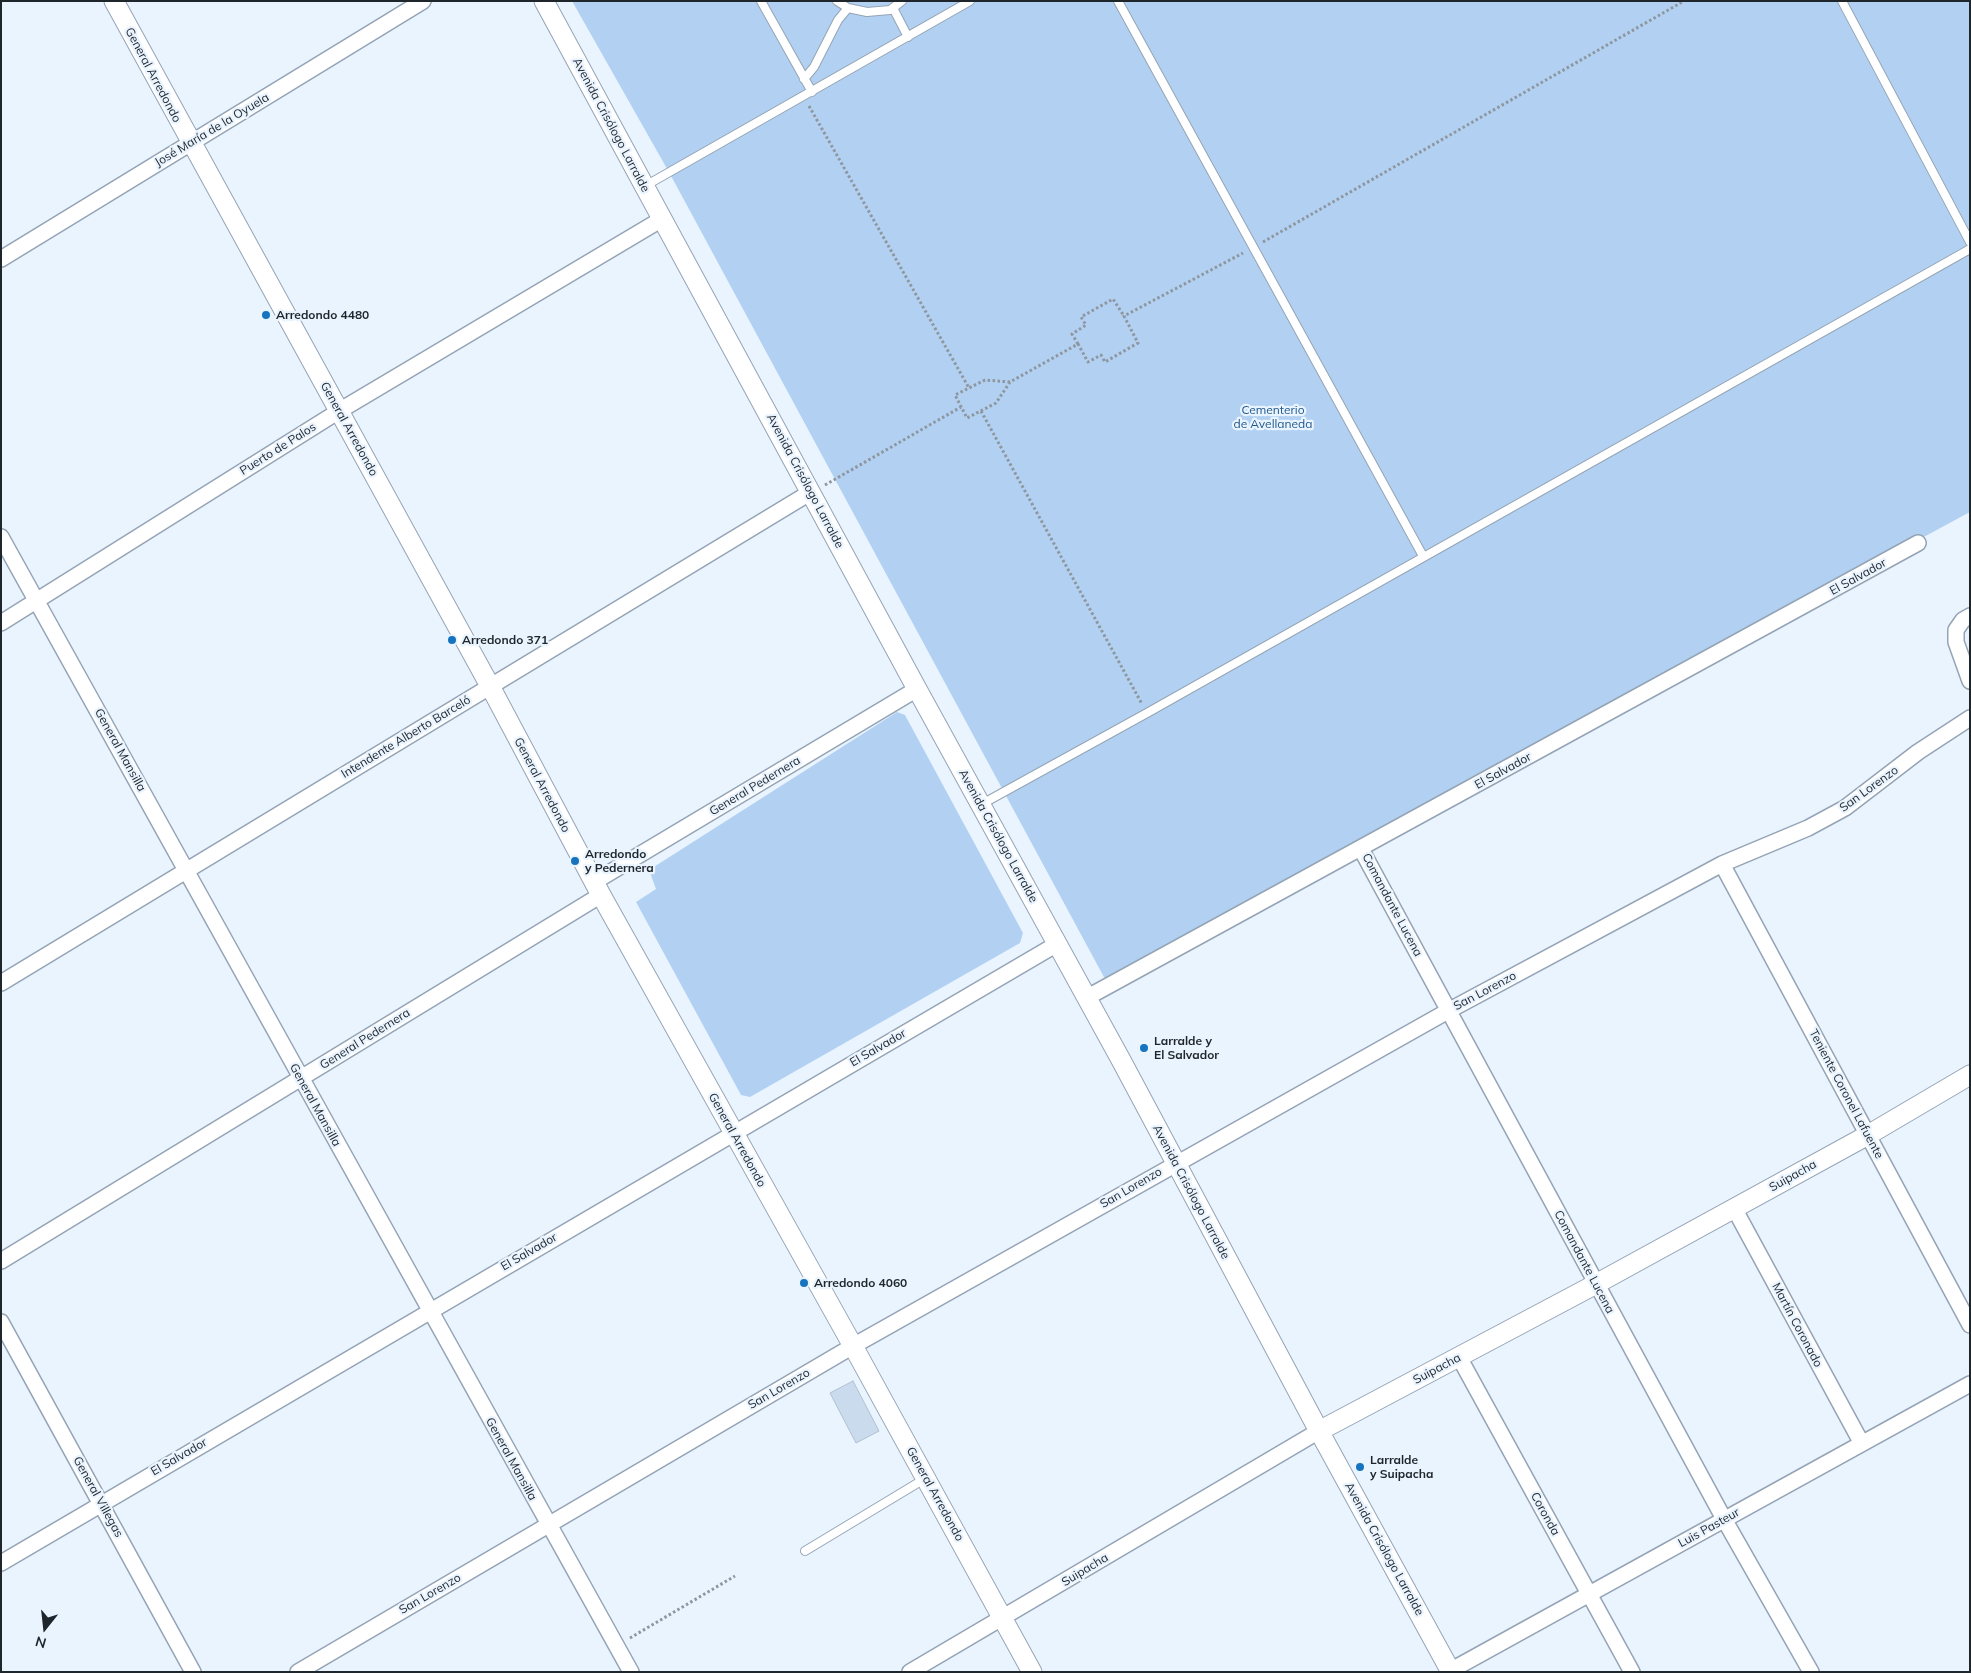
<!DOCTYPE html>
<html>
<head>
<meta charset="utf-8">
<style>
	body { margin:0 }
	#map { position:relative; width:1971px; height:1673px; overflow:hidden; background:#eaf4ff; font-family:Mulish,sans-serif }
	canvas { display:block }
	.frame { position:absolute; inset:0; border:2px solid #1e252b; pointer-events:none }
	.north { position:absolute; left:20px; top:1603px; width:50px; height:50px; -webkit-text-stroke:4px #eaf4ff; paint-order:stroke; rotate:196deg; font-size:14px; font-weight:700; line-height:20px; text-align:center; color:#1e252b }
	.north::after { content:''; display:block; margin:auto; width:18px; height:22px; background:#1e252b; clip-path:polygon(50% 0,100% 100%,50% 72%,0 100%) }
</style>
</head>
<body>
<div id="map">
<canvas width="1971" height="1673"></canvas>
<div class="frame"></div>
<div class="north">N</div>
</div>
<script>
const g = document.querySelector('canvas').getContext('2d');
g.lineJoin = 'round';
function fillPath(path, color) { g.fillStyle = color; g.fill(path, 'evenodd'); }
const shape = rows => new Path2D(rows.map(r => 'M' + r).join(''));
function stroke(path, color, width, dash) { g.strokeStyle = color; g.lineWidth = width; g.lineCap = dash ? 'butt' : 'round'; g.setLineDash(dash || []); g.stroke(path); }
function write(font, color, halo, rows, align = 'center') {
  g.font = font + ' Mulish,sans-serif'; g.lineWidth = 4.5; g.setLineDash([]); g.textBaseline = 'middle'; g.strokeStyle = halo; g.fillStyle = color; for (const [text, x, y, turn = 0] of rows) {
    g.save(); g.translate(x, y); g.rotate((+turn || 0) * Math.PI / 180); g.textAlign = isNaN(turn) ? turn : align; if (halo) g.strokeText(text, 0, 0); g.fillText(text, 0, 0); g.restore();
  }
}
fillPath(shape([
	[572,1,1970,1,1970,512,1105,979,670,174],
	[897,712,905,715,1023,933,1020,943,750,1097,741,1095,636,902,656,889,649,870]
]), '#b2d1f2');
const building = shape([
	[853,1381,879,1431,856,1443,830,1393,853,1381]
]);
fillPath(building, '#cadbed');
stroke(building, '#afc0d1', 1);
const service = shape([
	[761,1,812,92],
	[837,1,848,8,867,12,890,10,902,1],
	[1118,1,1423,556],
	[1842,1,1970,242],
	[893,8,908,37],
	[804,79,814,67,838,20,848,8],
	[645,186,970,1],
	[982,804,1147,713,1970,249],
	[805,1551,926,1478]
]);
const minor = shape([
	[1,259,423,1],
	[1,537,631,1672],
	[1970,616,1963,620,1956,630,1956,642,1970,681],
	[1,623,339,411,662,219],
	[1361,849,1724,1519,1811,1672],
	[1722,864,1970,1325],
	[594,882,917,689],
	[1,983,811,492],
	[1086,998,1918,543],
	[1734,1208,1861,1442],
	[1,1261,601,895],
	[1,1322,193,1672],
	[1459,1357,1632,1672],
	[1,1563,1057,944],
	[298,1672,853,1346,1448,1011,1722,864,1808,828,1845,808,1918,752,1970,718],
	[910,1672,1319,1431],
	[1448,1672,1970,1384]
]);
const tertiary = shape([
	[114,1,490,686,601,895,853,1346,1032,1672],
	[544,1,917,689,1121,1060,1319,1431,1451,1672],
	[1319,1431,1596,1284,1868,1135,1970,1075]
]);
stroke(service, '#94a4b5', 10);
stroke(minor, '#94a4b5', 18);
stroke(tertiary, '#94a4b5', 21);
stroke(shape([
	[809,106,969,388],
	[1263,242,1684,1],
	[1078,344,1072,334,1086,325,1081,317,1113,299,1124,316],
	[1010,382,985,380,955,395,967,418,996,403,1010,382,1078,344,1088,362,1101,355,1105,362,1138,343,1124,316,1243,253],
	[981,411,1142,704],
	[825,485,961,407],
	[630,1638,735,1576]
]), '#8e969f', 3, [2.5, 2.5]);
stroke(service, '#fff', 8);
stroke(minor, '#fff', 15);
stroke(tertiary, '#fff', 19);
for (const [x, y, r, color] of [
	[266,315,5,"#1573bf"],
	[452,640,5,"#1573bf"],
	[575,861,5,"#1573bf"],
	[1144,1048,5,"#1573bf"],
	[804,1283,5,"#1573bf"],
	[1360,1467,5,"#1573bf"]
]) { const dot = new Path2D(); dot.arc(x, y, r, 0, 2 * Math.PI); g.fillStyle = color; g.fill(dot); stroke(dot, '#eaf4ff', 2); }
write('12px', '#1e252b', '#eaf4ff', [
	["General Arredondo",153,75,62],
	["Avenida Crisólogo Larralde",611,125,62],
	["José María de la Oyuela",212,130,-31],
	["General Arredondo",349,429,61],
	["Puerto de Palos",278,449,-32],
	["Avenida Crisólogo Larralde",805,481,62],
	["El Salvador",1858,577,-29],
	["Intendente Alberto Barceló",406,737,-31],
	["General Mansilla",120,750,61],
	["El Salvador",1503,771,-29],
	["General Arredondo",542,785,62],
	["General Pedernera",755,786,-31],
	["San Lorenzo",1869,789,-36],
	["Avenida Crisólogo Larralde",998,836,61],
	["Comandante Lucena",1392,905,62],
	["San Lorenzo",1485,991,-28],
	["General Pedernera",365,1039,-32],
	["El Salvador",878,1048,-30],
	["Teniente Coronel Lafuente",1846,1094,62],
	["General Mansilla",315,1105,61],
	["General Arredondo",737,1140,61],
	["Suipacha",1793,1176,-29],
	["San Lorenzo",1131,1188,-30],
	["Avenida Crisólogo Larralde",1191,1192,62],
	["El Salvador",529,1252,-30],
	["Comandante Lucena",1584,1262,62],
	["Martín Coronado",1797,1325,62],
	["Suipacha",1437,1369,-28],
	["San Lorenzo",779,1389,-30],
	["El Salvador",179,1457,-30],
	["General Mansilla",511,1459,61],
	["General Arredondo",935,1494,61],
	["General Villegas",98,1497,61],
	["Coronda",1545,1514,61],
	["Luis Pasteur",1709,1528,-29],
	["Avenida Crisólogo Larralde",1384,1549,61],
	["Suipacha",1085,1570,-31],
	["San Lorenzo",430,1594,-30]
]);
write('bold 12px', '#1e252b', '#eaf4ff', [
	["Arredondo 4480",276,315],
	["Arredondo 371",462,640],
	["Arredondo",585,854],
	["y Pedernera",585,868],
	["Larralde y",1154,1041],
	["El Salvador",1154,1055],
	["Arredondo 4060",814,1283],
	["Larralde",1370,1460],
	["y Suipacha",1370,1474]
], 'left');
write('12px', '#20588c', '#eaf4ff', [
	["Cementerio",1273,410],
	["de Avellaneda",1273,424]
]);
</script>
</body>
</html>
